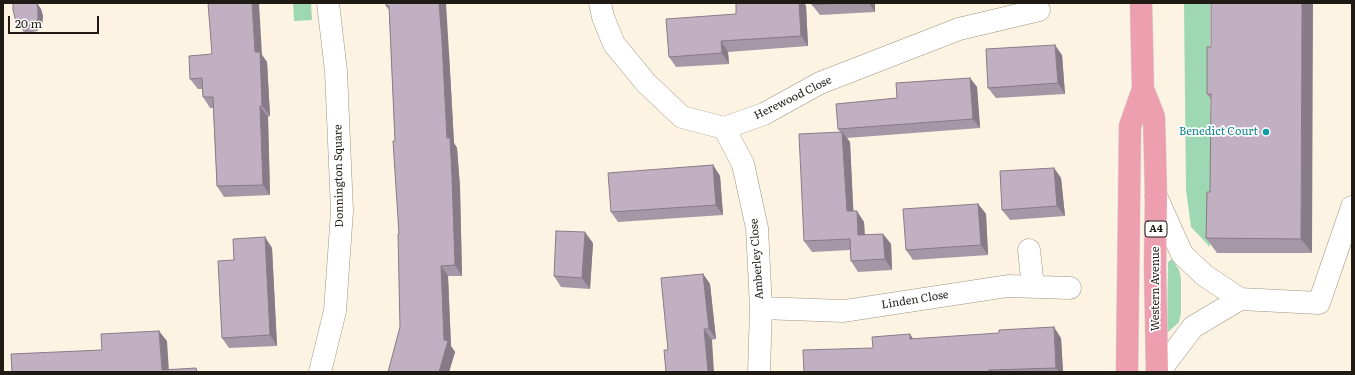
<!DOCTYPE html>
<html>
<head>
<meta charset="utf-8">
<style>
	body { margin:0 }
	#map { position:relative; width:1355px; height:375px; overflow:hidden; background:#fdf3e3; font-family:Literata,serif }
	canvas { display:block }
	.frame { position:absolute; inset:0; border:4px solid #1f1b14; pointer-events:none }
	.scale { position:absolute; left:8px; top:16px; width:91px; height:18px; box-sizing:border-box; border:2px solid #1f1b14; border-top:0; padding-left:5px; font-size:12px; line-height:14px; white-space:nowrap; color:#1f1b14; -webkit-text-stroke:3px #fff; paint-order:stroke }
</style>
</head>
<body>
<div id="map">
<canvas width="1355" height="375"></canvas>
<div class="frame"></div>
<div class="scale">20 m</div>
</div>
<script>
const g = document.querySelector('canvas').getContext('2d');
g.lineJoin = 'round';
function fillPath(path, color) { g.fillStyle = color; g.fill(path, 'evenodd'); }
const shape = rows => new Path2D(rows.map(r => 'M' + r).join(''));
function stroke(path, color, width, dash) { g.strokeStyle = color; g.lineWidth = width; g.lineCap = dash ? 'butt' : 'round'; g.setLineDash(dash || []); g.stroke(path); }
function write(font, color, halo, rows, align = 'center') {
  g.font = font + ' Literata,serif'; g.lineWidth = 3.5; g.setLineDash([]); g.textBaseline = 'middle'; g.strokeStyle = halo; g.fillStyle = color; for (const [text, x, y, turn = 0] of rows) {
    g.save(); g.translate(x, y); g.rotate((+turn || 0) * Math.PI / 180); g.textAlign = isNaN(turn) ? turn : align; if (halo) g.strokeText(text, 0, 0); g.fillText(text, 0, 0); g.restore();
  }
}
fillPath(shape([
	[293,3,311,3,312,20,294,21],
	[1184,3,1210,3,1210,247,1191,227,1186,190],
	[1172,259,1179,270,1181,278,1181,313,1179,322,1167,333,1168,262]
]), '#9ed8b2');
const minor = shape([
	[600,3,603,17,614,44,646,83,682,117,724,128,764,114,820,83,959,29,1039,10],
	[724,128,743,164,757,228,761,308,759,372],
	[1156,196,1182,254,1204,275,1240,299,1319,303,1352,207],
	[1029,250,1033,287],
	[761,308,844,311,1008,286,1070,288],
	[320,372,335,311,342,211,336,71,328,3],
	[1159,372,1193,327,1240,299]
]);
const major = shape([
	[1143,89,1154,117,1156,196,1155,268,1157,372],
	[1127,372,1130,126,1143,89,1141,3]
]);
stroke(minor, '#9f9481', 23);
stroke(major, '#d7d6d5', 23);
stroke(minor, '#fff', 22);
stroke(major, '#ee9faf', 22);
fillPath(shape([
	[386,3,449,53,454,143,457,148,460,187,462,276,448,276,451,346,455,352,449,372,388,372,400,327,399,234,395,141,389,10,386,6],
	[736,3,804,3,806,6,808,46,728,52,729,64,676,67,669,57,736,14],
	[812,3,875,3,875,12,820,15,812,5],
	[41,9,43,16,42,25,37,31,25,34,21,28],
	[1207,47,1312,253,1217,253,1206,238,1210,192,1211,99,1207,94],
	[262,55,267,62,270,116,268,117,270,195,224,197,217,186,213,108,210,108,203,97,202,89,198,89,190,79],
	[1062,55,1065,94,996,98,988,88],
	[970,78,977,87,980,128,847,138,850,142,853,211,864,222,865,235,883,234,891,244,892,270,858,272,851,261,850,250,812,252,804,241,840,132,838,129,897,98],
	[713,165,720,176,723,215,618,222,611,212],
	[1054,168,1061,178,1065,216,1010,220,1002,210],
	[978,204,986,214,988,255,913,260,906,250],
	[265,237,272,248,277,346,229,348,222,338,234,260],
	[593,243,590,289,561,287,554,276],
	[703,274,710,284,716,339,668,350],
	[1061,338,1063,372,804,372,873,348,913,339]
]), '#a697a6');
fillPath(shape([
	[37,3,41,9,43,16,42,25,37,31,33,25],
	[252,3,259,3,262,55,267,62,270,116,262,106,255,52],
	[439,3,446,3,449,53,454,143,457,148,460,187,462,276,455,265,447,138],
	[799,3,804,3,806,6,808,46,801,36],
	[869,3,875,3,875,12],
	[1302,3,1313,3,1312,253,1301,239],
	[721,41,728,52,729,64,722,53],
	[1055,45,1062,55,1065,94,1058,83],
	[970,78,977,87,980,128,973,119],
	[260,106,268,117,270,195,263,185],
	[842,132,850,142,854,222,847,211],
	[713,165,720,176,723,215,716,205],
	[1054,168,1061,178,1065,216,1057,206],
	[978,204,986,214,988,255,981,245],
	[857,211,864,222,865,246,858,235],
	[585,232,593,243,590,289,582,278],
	[883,234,891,244,892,270,885,259],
	[265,237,272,248,277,346,270,335],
	[441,266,448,276,451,346,455,352,449,372,439,372,444,340],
	[703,274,710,284,716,339,709,329],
	[1054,327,1061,338,1063,372,1059,372,1056,368],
	[704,329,712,340,714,372,708,372],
	[159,331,167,341,169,372,162,370],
	[910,334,917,345,910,339]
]), '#877b87');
const building = shape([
	[13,3,37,3,38,10,38,19,33,25,21,28,15,18,13,10,13,3],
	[208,3,252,3,255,52,260,52,262,106,260,106,263,185,217,186,213,97,203,97,202,78,190,79,189,56,212,54,208,3],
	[386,3,439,3,442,42,447,138,450,138,452,177,455,265,441,266,444,340,448,341,439,372,388,372,400,327,398,234,399,234,393,141,395,141,389,6,386,6,386,3],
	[736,3,799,3,801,36,721,41,722,53,669,57,666,19,736,14,736,3],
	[812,3,840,3,812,5,812,3],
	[1211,3,1302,3,1301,239,1206,238,1207,192,1210,192,1211,94,1207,94,1207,47,1211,47,1211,3],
	[1055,45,1058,83,988,88,986,49,1055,45],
	[970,78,973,119,838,129,836,104,897,98,896,83,970,78],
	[842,132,847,211,857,211,858,235,883,234,885,259,851,261,850,239,804,241,799,134,842,132],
	[713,165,716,205,611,212,608,173,713,165],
	[1054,168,1057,206,1002,210,1000,171,1054,168],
	[978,204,981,245,906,250,903,209,978,204],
	[556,231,585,232,582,278,554,276,556,231],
	[265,237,270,335,222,338,218,261,234,260,233,239,265,237],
	[703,274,709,329,704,329,708,372,666,372,664,350,668,350,661,278,703,274],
	[1054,327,1056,368,989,370,989,372,804,372,803,350,873,348,872,337,910,334,910,339,999,333,999,330,1054,327],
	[159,331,162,370,196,368,197,372,12,372,11,354,102,350,101,334,159,331]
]);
fillPath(building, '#c1b0c1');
stroke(building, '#877b87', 1);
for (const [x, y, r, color] of [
	[1266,132,4,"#0f9aa8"]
]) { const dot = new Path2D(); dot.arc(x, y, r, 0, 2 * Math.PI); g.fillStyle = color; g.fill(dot); stroke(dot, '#fff', 1.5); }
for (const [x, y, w] of [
	[1156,229,22]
]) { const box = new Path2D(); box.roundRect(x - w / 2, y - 8, w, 16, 3); g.fillStyle = '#fff'; g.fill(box); stroke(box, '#1f1b14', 1); }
write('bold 10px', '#1f1b14', null, [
	["A4",1156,229]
]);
write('11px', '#1f1b14', '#fff', [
	["Herewood Close",793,98,-26],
	["Donnington Square",339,176,-91],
	["Amberley Close",757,259,-94],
	["Western Avenue",1156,289,-90],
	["Linden Close",915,300,-9]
]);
write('11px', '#0d838f', '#fff', [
	["Benedict Court",1258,132]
], 'right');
</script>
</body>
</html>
